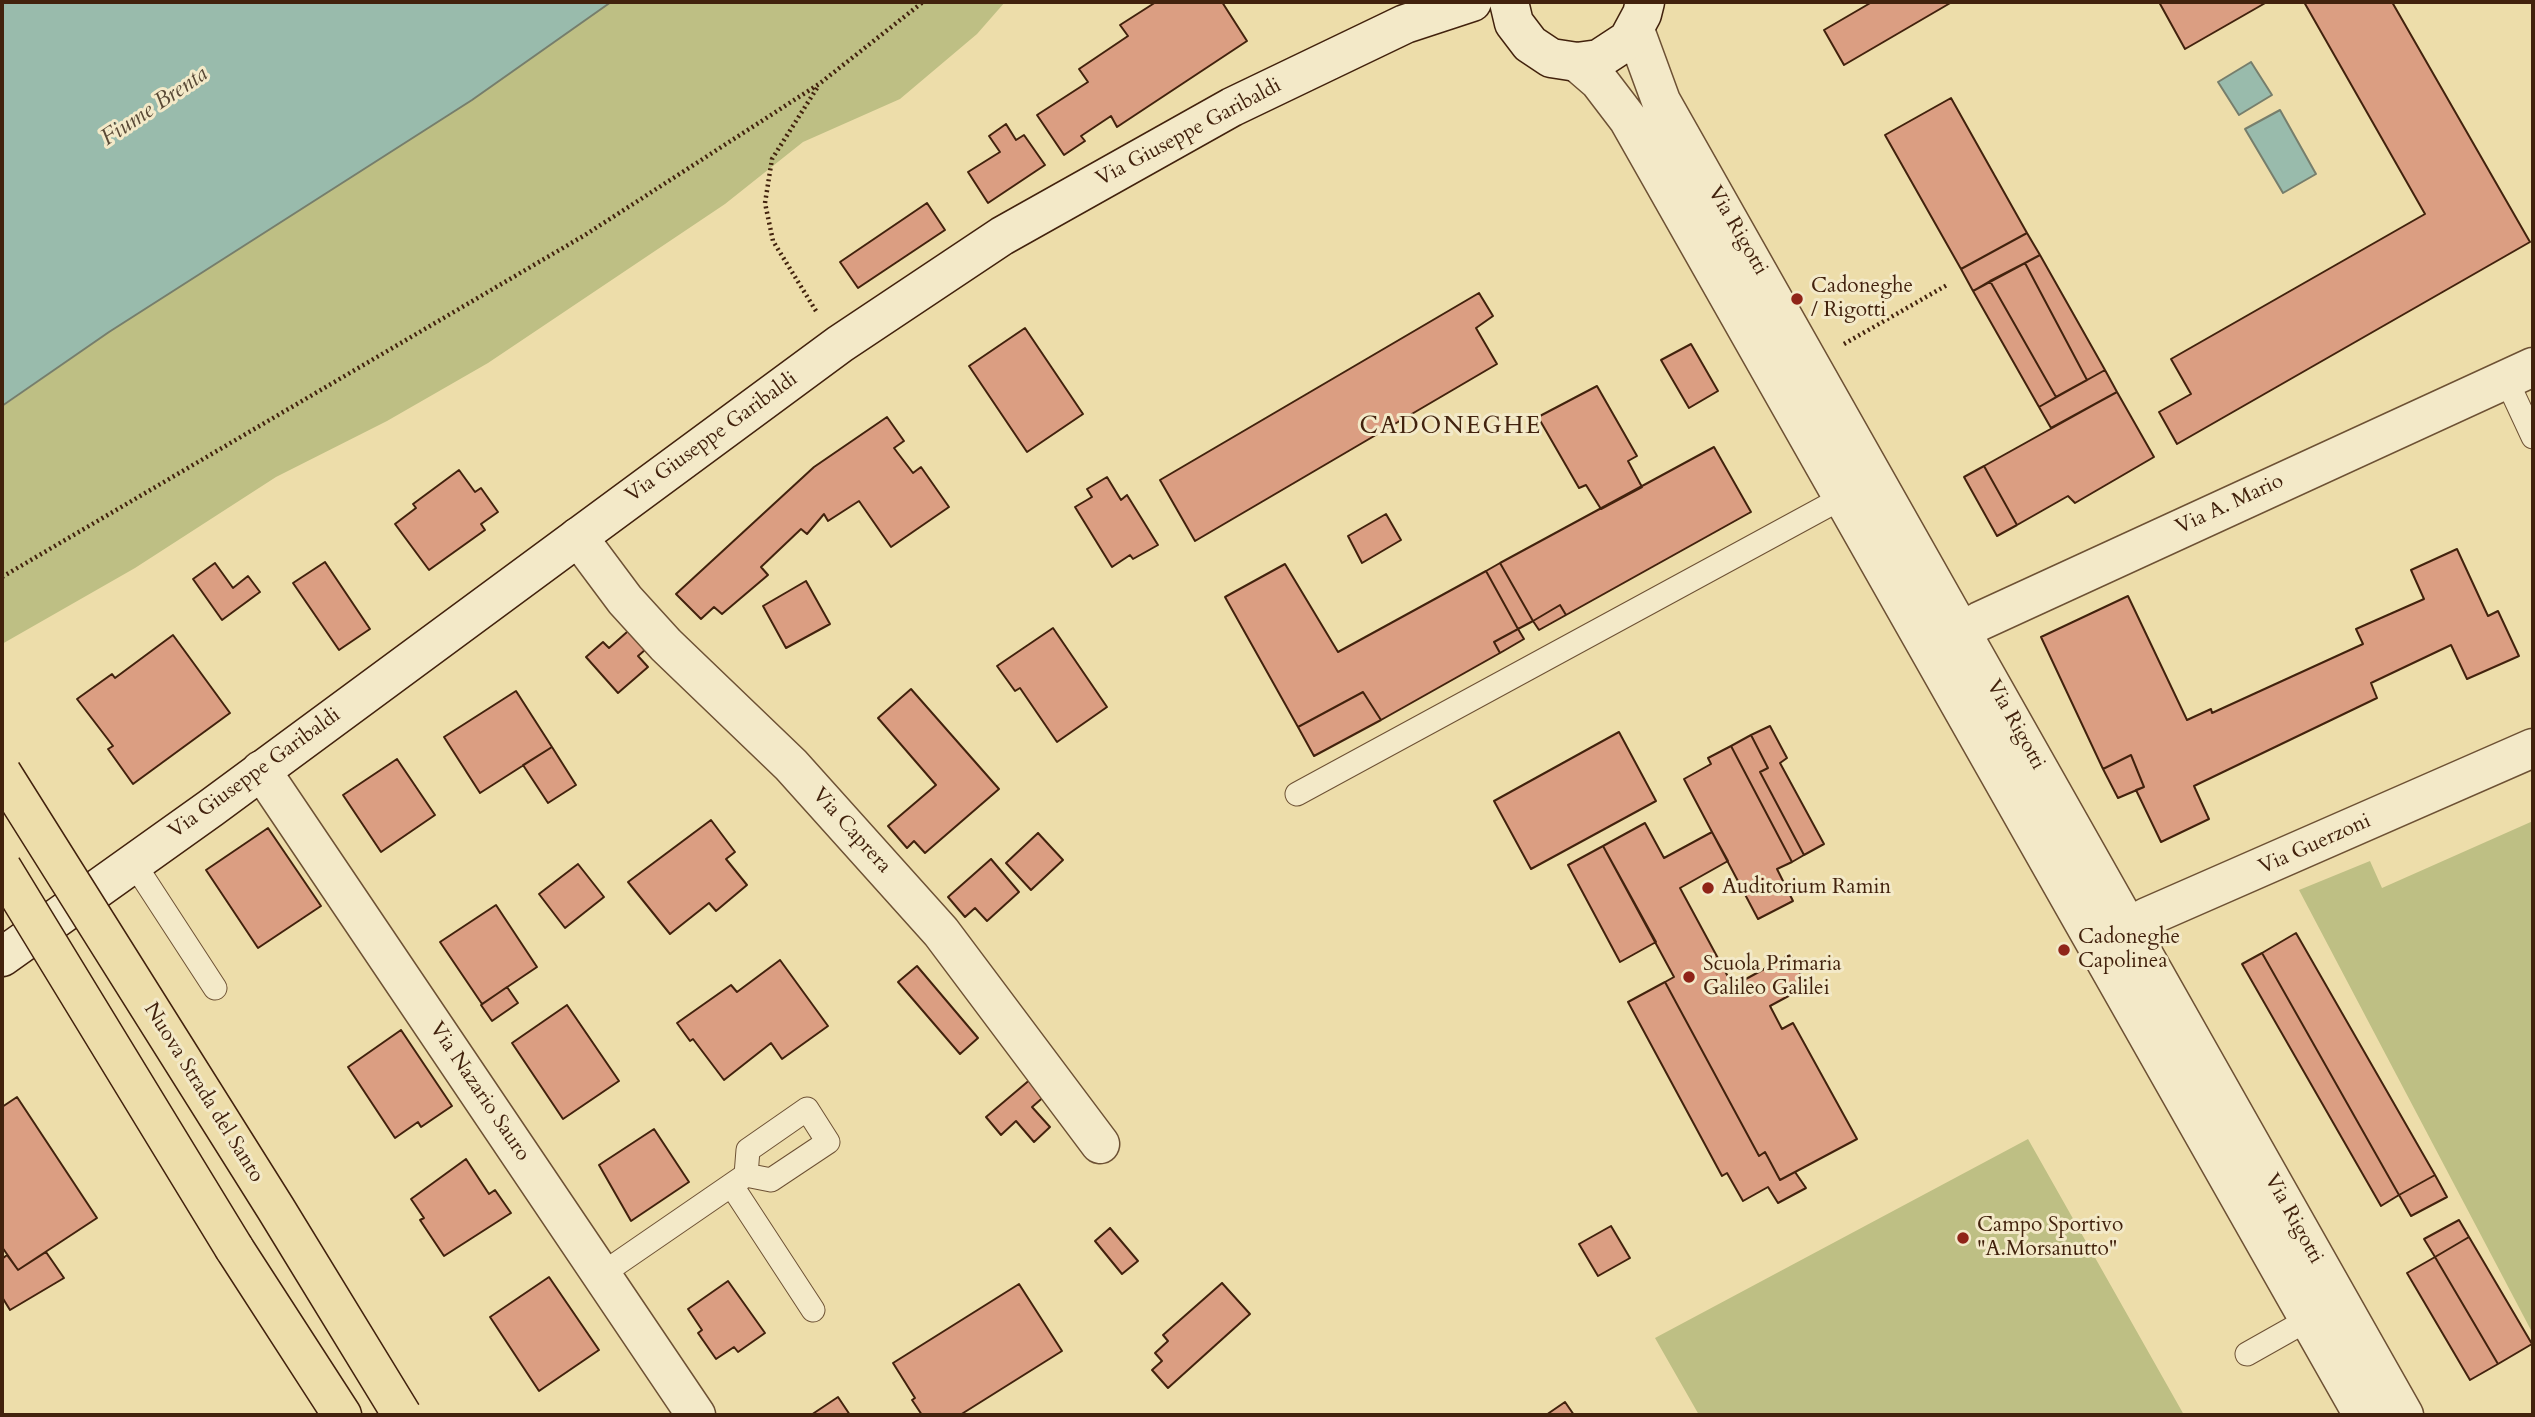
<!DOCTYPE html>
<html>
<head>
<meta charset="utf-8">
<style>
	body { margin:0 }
	#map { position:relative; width:2535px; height:1417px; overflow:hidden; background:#edddaa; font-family:Cardo,serif }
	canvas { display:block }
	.frame { position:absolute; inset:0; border:4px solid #42220d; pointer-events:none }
</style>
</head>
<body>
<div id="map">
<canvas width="2535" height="1417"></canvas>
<div class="frame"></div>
</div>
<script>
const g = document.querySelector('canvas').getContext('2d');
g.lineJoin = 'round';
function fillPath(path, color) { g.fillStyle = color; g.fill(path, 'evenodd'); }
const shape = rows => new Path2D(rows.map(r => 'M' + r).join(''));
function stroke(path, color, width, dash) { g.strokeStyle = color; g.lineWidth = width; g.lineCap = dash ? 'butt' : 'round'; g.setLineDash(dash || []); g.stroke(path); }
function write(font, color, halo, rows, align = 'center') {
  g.font = font + ' Cardo,serif'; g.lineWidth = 6; g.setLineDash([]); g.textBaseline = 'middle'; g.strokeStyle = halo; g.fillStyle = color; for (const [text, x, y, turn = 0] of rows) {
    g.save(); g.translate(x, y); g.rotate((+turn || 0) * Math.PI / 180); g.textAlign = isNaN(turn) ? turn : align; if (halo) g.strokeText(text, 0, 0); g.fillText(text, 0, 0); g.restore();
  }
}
fillPath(shape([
	[611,2,1005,2,977,34,900,99,803,142,725,204,488,363,387,421,276,477,135,568,2,644,2,407,109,332,472,100],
	[2533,821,2533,1334,2299,890,2370,861,2382,888],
	[2028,1139,2184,1415,1699,1415,1655,1338]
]), '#bebf84');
const water = shape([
	[2,2,611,2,472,100,109,332,2,406,2,2],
	[2251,62,2272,95,2239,115,2218,82,2251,62],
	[2280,110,2316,174,2283,193,2245,129,2280,110]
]);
fillPath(water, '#99bbac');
stroke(water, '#767e6c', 2);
const building = shape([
	[1156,2,1222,2,1247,41,1117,127,1111,116,1081,136,1085,141,1064,155,1037,115,1088,82,1079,69,1128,36,1120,25,1156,2],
	[1872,2,1952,2,1844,65,1824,30,1872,2],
	[2159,2,2267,2,2185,49,2159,2],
	[2304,2,2392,2,2530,242,2177,444,2159,412,2191,394,2171,359,2425,214,2304,2],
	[1951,98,2027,233,1961,269,1885,135,1951,98],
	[1006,124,1016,140,1024,135,1045,165,988,203,968,172,1000,152,989,136,1006,124],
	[927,203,945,230,858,288,840,262,927,203],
	[2027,233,2040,255,1973,291,1961,269,2027,233],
	[2040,255,2105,370,2087,380,2025,263,2040,255],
	[2025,263,2087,380,2056,397,1990,281,2025,263],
	[1990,281,2056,397,2039,407,1973,291,1990,281],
	[1479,293,1493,316,1476,328,1497,364,1195,541,1160,480,1479,293],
	[1025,328,1083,414,1027,452,969,366,1025,328],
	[1691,344,1718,391,1689,408,1661,360,1691,344],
	[2105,370,2117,392,2051,428,2039,407,2105,370],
	[1597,386,1637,456,1628,461,1642,487,1601,509,1586,485,1579,488,1538,417,1597,386],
	[2117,392,2154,457,2075,503,2068,496,2017,525,1984,466,2117,392],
	[887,417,904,441,894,448,913,473,921,467,949,507,891,547,859,501,828,521,824,514,807,534,801,529,761,567,768,575,722,614,714,607,701,619,676,594,814,467,887,417],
	[1714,447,1751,512,1566,615,1560,605,1533,621,1500,563,1714,447],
	[1984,466,2017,525,1997,536,1964,477,1984,466],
	[459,470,475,492,481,488,498,512,481,524,485,530,429,570,395,524,416,508,413,504,459,470],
	[1107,477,1121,500,1127,495,1158,545,1133,559,1130,555,1112,567,1075,507,1092,497,1087,489,1107,477],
	[1386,514,1401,540,1362,563,1348,536,1386,514],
	[2457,549,2488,616,2498,611,2519,656,2467,679,2451,645,2371,683,2377,698,2194,786,2209,819,2161,842,2136,790,2144,787,2131,755,2103,769,2041,637,2128,596,2187,720,2211,709,2212,713,2363,644,2356,629,2424,599,2411,570,2457,549],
	[325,562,370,629,339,650,293,583,325,562],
	[215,563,233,588,248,576,260,592,222,620,193,579,215,563],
	[1500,563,1533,621,1518,629,1486,571,1500,563],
	[1285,564,1338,652,1486,571,1518,629,1494,642,1500,653,1381,720,1363,692,1298,727,1225,597,1285,564],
	[806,581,830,624,786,648,763,606,806,581],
	[1560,605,1566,615,1539,630,1533,621,1560,605],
	[636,624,653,643,638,656,648,667,618,693,586,657,603,642,609,648,636,624],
	[1053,628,1107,707,1057,742,1020,688,1015,691,997,666,1053,628],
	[1518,629,1524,639,1500,653,1494,642,1518,629],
	[173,635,230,713,133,784,108,749,113,746,77,699,112,674,115,678,173,635],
	[911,689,999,789,925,853,914,841,907,848,888,826,936,785,878,718,911,689],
	[516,691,552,747,480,793,444,737,516,691],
	[1363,692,1381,720,1314,756,1298,727,1363,692],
	[1770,726,1787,758,1780,763,1824,844,1804,855,1760,772,1768,768,1751,735,1770,726],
	[1619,732,1656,801,1531,869,1494,801,1619,732],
	[1751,735,1768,768,1760,772,1804,855,1792,862,1731,746,1751,735],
	[1731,746,1792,862,1777,869,1793,901,1758,919,1684,779,1711,764,1708,758,1731,746],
	[552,747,576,785,548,803,523,765,552,747],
	[2131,755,2144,787,2118,798,2103,769,2131,755],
	[397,759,435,815,381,852,343,795,397,759],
	[711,820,735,852,726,859,747,885,716,911,709,903,670,934,628,882,711,820],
	[1645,823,1664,858,1712,832,1728,861,1680,888,1733,986,1790,955,1807,986,1770,1006,1782,1029,1793,1023,1857,1139,1780,1180,1765,1152,1759,1156,1665,982,1674,977,1603,846,1645,823],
	[268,828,321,906,258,948,206,870,268,828],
	[1038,833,1063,860,1031,890,1006,863,1038,833],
	[1603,846,1656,942,1620,962,1568,865,1603,846],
	[991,859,1019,892,987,921,975,908,965,917,948,897,991,859],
	[578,864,604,897,565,928,539,894,578,864],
	[496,905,537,967,482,1004,440,942,496,905],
	[2296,933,2435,1175,2399,1195,2262,953,2296,933],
	[2262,953,2399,1195,2381,1206,2242,964,2262,953],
	[780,960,828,1026,782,1059,771,1043,724,1080,693,1039,690,1041,677,1023,731,985,737,992,780,960],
	[917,966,978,1038,960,1054,898,982,917,966],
	[1665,982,1759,1156,1765,1152,1780,1180,1795,1172,1806,1188,1778,1203,1768,1187,1743,1201,1727,1173,1722,1176,1628,1002,1665,982],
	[507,987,518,1003,492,1021,481,1005,507,987],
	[567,1005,619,1081,563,1119,512,1043,567,1005],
	[401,1030,452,1106,421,1127,418,1122,395,1138,348,1067,401,1030],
	[1039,1072,1053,1089,1032,1107,1050,1127,1034,1142,1016,1121,1001,1135,986,1117,1039,1072],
	[17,1097,97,1218,18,1270,2,1247,2,1107,17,1097],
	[654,1129,689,1182,631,1221,599,1165,654,1129],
	[466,1159,489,1194,495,1190,511,1213,444,1256,420,1220,424,1218,411,1199,466,1159],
	[2435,1175,2447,1197,2411,1216,2399,1195,2435,1175],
	[2459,1220,2469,1237,2435,1257,2424,1239,2459,1220],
	[1611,1226,1630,1258,1598,1276,1579,1244,1611,1226],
	[1110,1228,1138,1261,1122,1274,1095,1241,1110,1228],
	[2469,1237,2532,1344,2498,1364,2435,1257,2469,1237],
	[46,1252,64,1278,10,1310,2,1297,2,1259,7,1255,18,1270,46,1252],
	[2435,1257,2498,1364,2470,1380,2407,1273,2435,1257],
	[549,1277,599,1350,539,1391,490,1317,549,1277],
	[728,1281,765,1333,738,1352,734,1347,716,1359,698,1333,702,1330,688,1309,728,1281],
	[1222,1283,1250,1314,1168,1388,1152,1370,1162,1361,1155,1353,1168,1341,1163,1335,1222,1283],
	[1019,1284,1062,1351,960,1415,922,1415,912,1400,915,1398,893,1363,1019,1284],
	[838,1397,850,1415,811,1415,838,1397],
	[1565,1402,1574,1415,1546,1415,1565,1402]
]);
fillPath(building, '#db9e82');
stroke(building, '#42220d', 2);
const lane = shape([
	[2506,379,2533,437],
	[1297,794,1851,493],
	[133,862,215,988],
	[732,1186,813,1310],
	[602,1274,746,1175,771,1180,828,1142,807,1109,748,1150,746,1175],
	[2247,1354,2318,1314]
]);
const street = shape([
	[1635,30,1661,101,2404,1415],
	[1577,62,1599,81,1628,119,2363,1415],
	[578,537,625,600,666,645,791,765,941,932,1100,1144],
	[1941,643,1980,621,2533,367],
	[261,770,696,1415],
	[2109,939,2147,917,2533,748]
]);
const secondary = shape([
	[1509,2,1514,23,1530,44,1551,58,1577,62,1599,59,1628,40,1642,14,1645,2],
	[2,957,211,808,840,344,1002,236,1232,107,1405,24,1472,2]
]);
const highway = shape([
	[234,1248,342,1415]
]);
stroke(lane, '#6d5134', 25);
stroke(street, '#6d5134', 41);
stroke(secondary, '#42220d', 41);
stroke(highway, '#42220d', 41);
stroke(shape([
	[816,311,773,241,765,203,772,159,817,88],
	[1844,344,1947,285],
	[2,577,585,235,819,84,923,2]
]), '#42220d', 4.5, [2, 3.5]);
stroke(lane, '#f3e9c8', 23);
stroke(street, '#f3e9c8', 38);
stroke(secondary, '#f3e9c8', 38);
stroke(highway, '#edddaa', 38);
const highwayBridge = shape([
	[2,773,276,1209,402,1415],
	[2,868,234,1248]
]);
stroke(highwayBridge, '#42220d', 41, []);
stroke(highwayBridge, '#edddaa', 38);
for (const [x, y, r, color] of [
	[1797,299,7,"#8f2418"],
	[1708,888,7,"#8f2418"],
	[2064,950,7,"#8f2418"],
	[1689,977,7,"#8f2418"],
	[1963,1238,7,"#8f2418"]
]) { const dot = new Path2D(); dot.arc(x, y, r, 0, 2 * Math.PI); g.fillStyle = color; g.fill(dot); stroke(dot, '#f3e9c8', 2.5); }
write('21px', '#42220d', '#f3e9c8', [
	["Via Giuseppe Garibaldi",1189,133,-28],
	["Via Rigotti",1737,231,60],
	["Via Giuseppe Garibaldi",712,438,-36],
	["Via A. Mario",2230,505,-25],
	["Via Rigotti",2015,725,61],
	["Via Giuseppe Garibaldi",255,774,-36],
	["Via Caprera",851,831,48],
	["Via Guerzoni",2315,845,-24],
	["Via Nazario Sauro",479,1092,56],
	["Nuova Strada del Santo",203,1093,58],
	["Via Rigotti",2293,1219,61]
]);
write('21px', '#42220d', '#f3e9c8', [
	["Cadoneghe",1811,287],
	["/ Rigotti",1811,311],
	["Auditorium Ramin",1722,888],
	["Cadoneghe",2078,938],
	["Capolinea",2078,962],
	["Scuola Primaria",1703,965],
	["Galileo Galilei",1703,989],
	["Campo Sportivo",1977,1226],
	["\"A.Morsanutto\"",1977,1250]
], 'left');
write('italic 23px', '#584835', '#f3e9c8', [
	["Fiume Brenta",155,107,-34]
]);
g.letterSpacing = '2px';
write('24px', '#42220d', '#f3e9c8', [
	["CADONEGHE",1451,427]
]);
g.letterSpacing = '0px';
</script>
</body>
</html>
